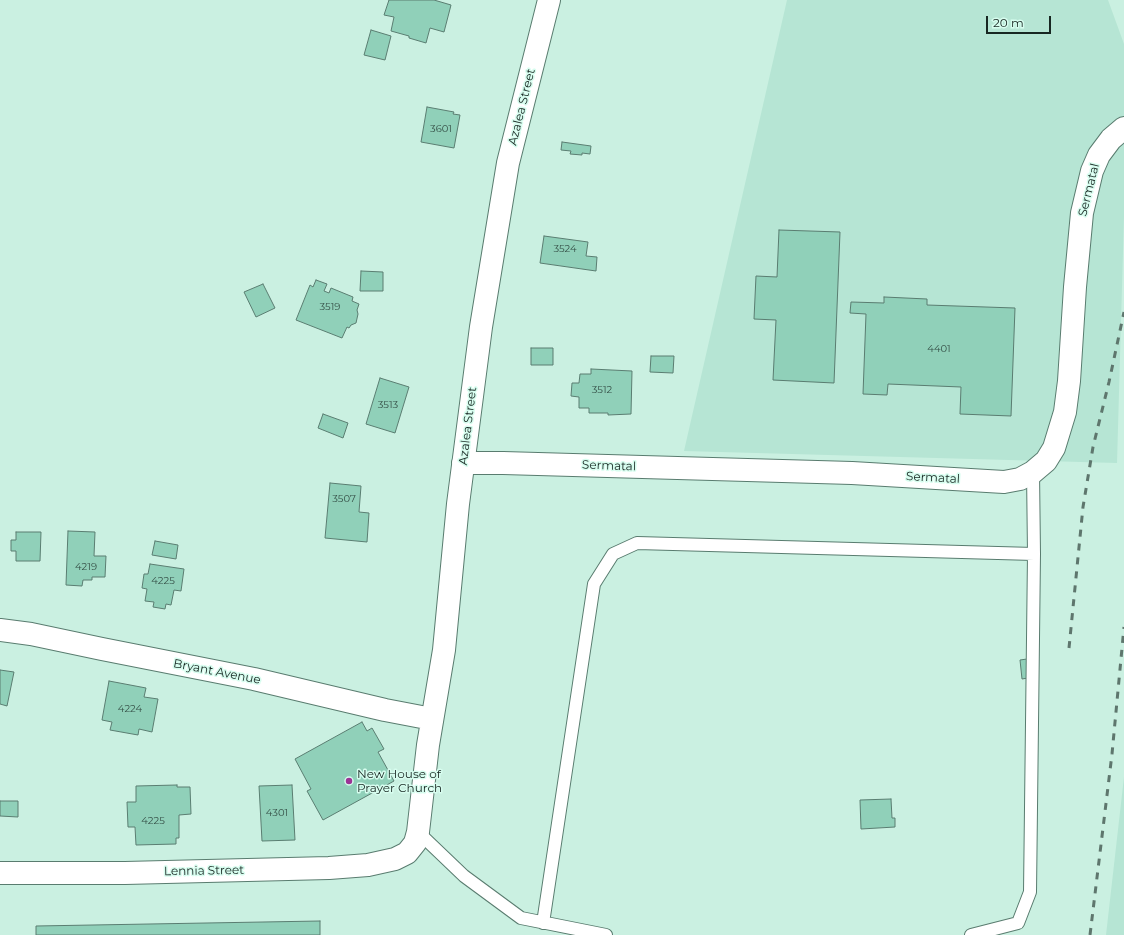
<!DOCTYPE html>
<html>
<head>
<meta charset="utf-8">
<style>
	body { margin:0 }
	#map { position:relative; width:1124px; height:935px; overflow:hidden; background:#caf0e1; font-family:Montserrat,sans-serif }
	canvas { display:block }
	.scale { position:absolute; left:986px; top:16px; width:65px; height:18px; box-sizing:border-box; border:2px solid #182722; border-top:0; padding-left:5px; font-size:12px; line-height:14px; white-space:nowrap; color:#182722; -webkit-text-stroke:3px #d7fdef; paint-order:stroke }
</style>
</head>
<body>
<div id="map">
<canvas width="1124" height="935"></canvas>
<div class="scale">20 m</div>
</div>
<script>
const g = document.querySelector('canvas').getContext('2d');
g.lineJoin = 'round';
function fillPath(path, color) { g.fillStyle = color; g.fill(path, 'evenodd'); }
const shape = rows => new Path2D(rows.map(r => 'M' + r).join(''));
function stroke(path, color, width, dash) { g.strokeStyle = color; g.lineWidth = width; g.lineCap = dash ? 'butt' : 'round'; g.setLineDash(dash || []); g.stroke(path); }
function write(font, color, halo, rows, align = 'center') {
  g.font = font + ' Montserrat,sans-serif'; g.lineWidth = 3; g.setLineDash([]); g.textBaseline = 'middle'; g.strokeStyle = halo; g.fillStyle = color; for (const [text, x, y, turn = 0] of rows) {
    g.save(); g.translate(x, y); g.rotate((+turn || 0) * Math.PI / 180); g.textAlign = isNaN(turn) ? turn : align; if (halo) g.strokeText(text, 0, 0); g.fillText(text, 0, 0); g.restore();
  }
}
fillPath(shape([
	[787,0,1108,0,1124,44,1124,216,1117,463,684,451],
	[1124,777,1124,935,1106,935]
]), '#b6e5d4');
const building = shape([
	[389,0,434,0,451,5,444,32,430,28,426,43,409,38,409,36,391,31,394,17,384,15,389,0],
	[371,30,391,36,385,60,364,55,371,30],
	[427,107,454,112,453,114,460,115,454,148,421,142,427,107],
	[562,142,591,146,590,154,582,153,582,155,570,154,571,151,561,150,562,142],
	[779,230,840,232,834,383,773,380,776,320,754,319,756,276,777,277,779,230],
	[544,236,588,242,586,256,597,257,596,271,540,263,544,236],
	[361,271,383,272,383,291,360,291,361,271],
	[316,280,327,284,324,291,329,293,331,288,353,297,352,301,359,304,357,310,358,314,356,323,351,325,349,328,347,327,342,338,296,320,310,285,313,287,316,280],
	[263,284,275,308,256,317,244,292,263,284],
	[884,297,927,299,927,305,1015,308,1011,416,960,414,961,387,888,384,887,395,863,394,866,314,850,313,851,302,884,303,884,297],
	[531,348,553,348,553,365,531,365,531,348],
	[651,356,674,356,673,373,650,372,651,356],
	[591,369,632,371,631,414,608,415,608,413,589,413,589,408,579,408,579,397,571,396,572,383,579,383,580,374,591,374,591,369],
	[380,378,409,387,395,433,366,424,380,378],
	[323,414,348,423,343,438,318,428,323,414],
	[330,483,361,486,359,512,369,513,367,542,325,538,330,483],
	[68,531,95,532,94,556,106,556,105,577,92,577,92,580,83,580,82,586,66,585,68,531],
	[16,532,41,532,40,561,16,561,16,551,11,551,11,540,16,540,16,532],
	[155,541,178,545,176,559,152,555,155,541],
	[150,564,184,569,181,591,174,590,171,605,166,604,165,609,153,607,154,602,145,601,147,589,142,588,144,574,148,574,150,564],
	[1027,659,1028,678,1022,679,1020,660,1027,659],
	[0,670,14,672,7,706,0,704,0,670],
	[109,681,146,688,144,697,158,699,152,732,139,729,138,735,110,730,112,722,102,720,109,681],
	[362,722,367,731,372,728,384,749,378,752,394,781,323,820,307,791,311,789,295,759,362,722],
	[177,785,177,787,190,787,191,814,179,815,179,838,176,838,176,844,136,845,135,827,128,827,127,802,136,802,136,786,177,785],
	[292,785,295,840,262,841,259,786,292,785],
	[891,799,892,818,895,818,895,827,861,829,860,800,891,799],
	[0,801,18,801,18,817,0,816,0,801],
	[320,921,320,935,36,935,36,926,320,921]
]);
fillPath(building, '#90d0b9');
stroke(building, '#5a7d71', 1);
const service = shape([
	[418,832,464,876,521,918,606,935],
	[543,923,594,584,613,554,637,543,1034,554],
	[971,935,1018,923,1030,892,1034,554,1033,472]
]);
const minor = shape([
	[463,463,503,463,852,473,1004,482,1020,479,1033,472,1046,461,1054,448,1065,412,1069,381,1075,287,1082,213,1092,171,1099,155,1111,139,1124,128],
	[0,630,31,634,102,649,254,679,385,710,432,719],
	[0,873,125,873,329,868,368,865,395,859,407,853,415,843,418,832,428,745,444,650,458,504,481,327,508,163,549,0]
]);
stroke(service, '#597c6f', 14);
stroke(minor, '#597c6f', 24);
stroke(service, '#fff', 12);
stroke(minor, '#fff', 22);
stroke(shape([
	[1069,648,1083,507,1093,447,1109,382,1124,312],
	[1090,935,1112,754,1124,627]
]), '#5e766d', 3, [7, 7]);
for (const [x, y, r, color] of [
	[349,781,4,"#9c3396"]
]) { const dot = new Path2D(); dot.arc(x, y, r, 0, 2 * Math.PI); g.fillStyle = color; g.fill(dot); stroke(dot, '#d7fdef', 1.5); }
write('10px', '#365148', null, [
	["3601",441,129],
	["3524",565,249],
	["3519",330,307],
	["4401",939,349],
	["3512",602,390],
	["3513",388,405],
	["3507",344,499],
	["4219",86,567],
	["4225",163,581],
	["4224",130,709],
	["4301",277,813],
	["4225",153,821]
]);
write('12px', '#182722', '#d7fdef', [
	["Azalea Street",522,107,-76],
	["Sermatal",1089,190,-76],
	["Azalea Street",468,426,-83],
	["Sermatal",609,466,2],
	["Sermatal",933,478,3],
	["Bryant Avenue",217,672,11],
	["Lennia Street",204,871,-1]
]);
write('12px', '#182722', '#d7fdef', [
	["New House of",357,774],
	["Prayer Church",357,788]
], 'left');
</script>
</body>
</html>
